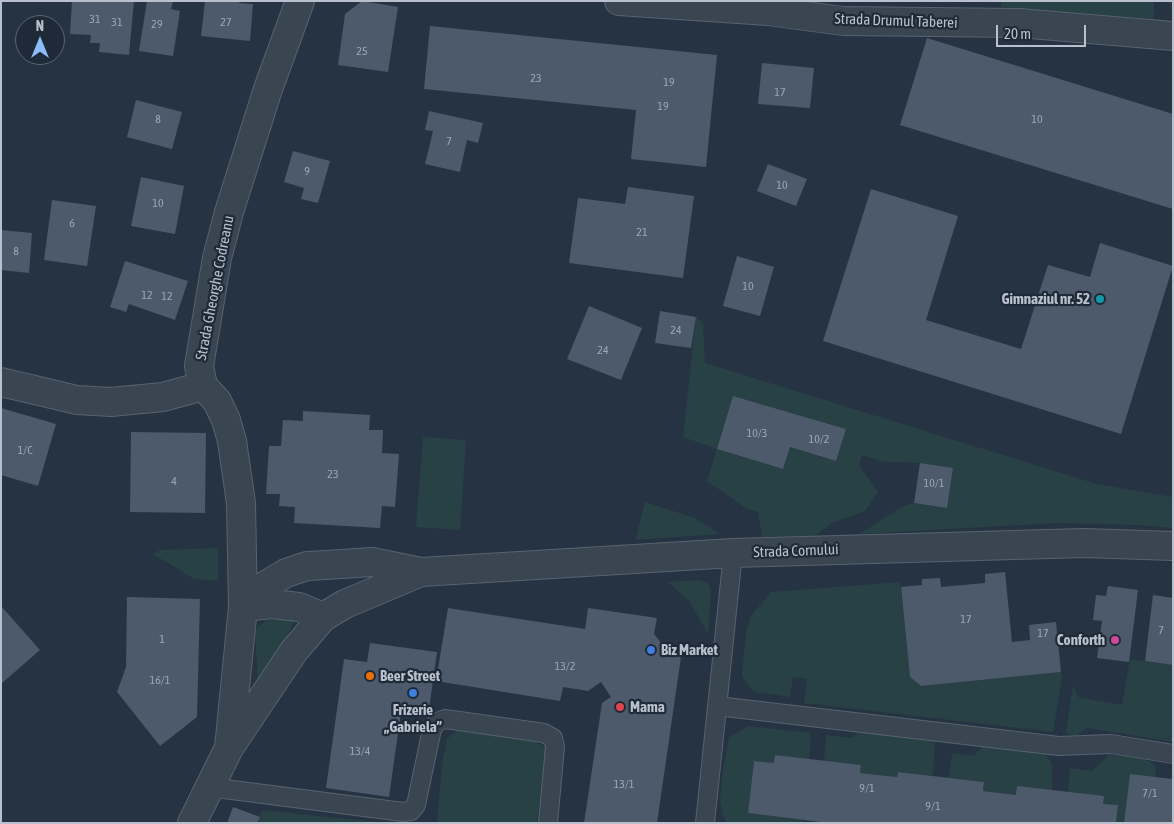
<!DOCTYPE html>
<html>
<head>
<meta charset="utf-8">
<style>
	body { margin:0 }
	#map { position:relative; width:1174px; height:824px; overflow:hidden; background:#263343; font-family:"Asap Condensed",sans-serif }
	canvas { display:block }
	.frame { position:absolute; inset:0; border:2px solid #b7c0cc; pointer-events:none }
	.north { position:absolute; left:15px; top:15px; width:50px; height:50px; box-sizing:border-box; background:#1f2a38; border:1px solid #5c6673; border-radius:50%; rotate:0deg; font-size:14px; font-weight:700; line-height:20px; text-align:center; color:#b7c0cc }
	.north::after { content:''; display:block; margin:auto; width:18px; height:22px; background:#8ebcfb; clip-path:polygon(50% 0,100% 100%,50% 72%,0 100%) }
	.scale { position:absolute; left:996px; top:25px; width:90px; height:22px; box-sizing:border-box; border:2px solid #b7c0cc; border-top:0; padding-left:6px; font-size:15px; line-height:18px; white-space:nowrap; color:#b7c0cc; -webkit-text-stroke:4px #1f2a38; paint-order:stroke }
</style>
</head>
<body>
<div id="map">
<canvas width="1174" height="824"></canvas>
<div class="frame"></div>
<div class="north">N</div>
<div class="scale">20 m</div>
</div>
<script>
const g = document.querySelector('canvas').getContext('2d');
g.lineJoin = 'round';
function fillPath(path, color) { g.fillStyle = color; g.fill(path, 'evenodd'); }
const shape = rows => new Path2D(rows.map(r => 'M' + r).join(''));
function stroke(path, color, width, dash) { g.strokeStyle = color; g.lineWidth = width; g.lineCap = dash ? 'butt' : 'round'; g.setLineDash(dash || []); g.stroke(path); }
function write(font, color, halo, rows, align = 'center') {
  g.font = font + ' "Asap Condensed",sans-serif'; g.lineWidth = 4.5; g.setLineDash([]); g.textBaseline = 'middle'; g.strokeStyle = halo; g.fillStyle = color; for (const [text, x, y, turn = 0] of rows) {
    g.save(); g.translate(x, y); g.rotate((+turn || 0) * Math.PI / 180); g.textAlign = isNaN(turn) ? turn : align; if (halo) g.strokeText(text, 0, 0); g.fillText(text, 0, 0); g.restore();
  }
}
fillPath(shape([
	[1001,1,1154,1,1154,19,1001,7],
	[696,317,703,324,705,363,1097,484,1173,497,1173,528,1138,525,1056,523,860,534,901,507,914,503,947,508,953,469,920,463,884,462,862,455,859,465,878,492,865,511,830,524,815,536,762,537,758,512,747,509,707,481,717,449,683,437],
	[733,396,846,429,836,461,790,447,783,469,717,449],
	[423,437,466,440,460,530,416,527],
	[645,502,695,518,720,534,635,540],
	[218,548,218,581,194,579,153,554,160,550],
	[700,580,709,584,711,591,708,634,689,601,668,582],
	[900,582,910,677,921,686,1061,672,1062,678,1053,732,804,703,807,679,793,677,790,697,756,692,750,688,742,676,746,632,750,617,771,592],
	[267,620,295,620,264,681,258,686,255,629],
	[1130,659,1173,665,1173,742,1087,728,1076,736,1066,733,1073,685,1078,697,1122,705],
	[747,726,811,733,809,759,775,755,774,763,754,761,748,813,803,820,802,823,727,823,723,816,720,800,723,769,729,738],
	[456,731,531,740,546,747,537,823,437,823,442,764,447,739],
	[860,731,929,738,935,743,933,776,898,772,897,777,860,773,861,765,824,761,826,735,852,738],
	[983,746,1045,753,1052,764,1052,790,1016,795,983,791,984,782,949,778,952,753,974,756],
	[1109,755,1140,757,1156,765,1155,777,1130,775,1124,823,1116,823,1118,805,1103,804,1068,792,1070,768,1092,771],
	[262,810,387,823,257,823]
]), '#284144');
fillPath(shape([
	[72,1,134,1,129,55,99,52,100,43,90,43,91,35,70,34],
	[147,1,173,1,171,9,180,11,173,56,139,51],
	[205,1,240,1,239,3,253,4,250,41,201,36],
	[362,1,398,7,388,72,338,65,345,14],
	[430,26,717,55,706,167,631,159,636,110,424,89],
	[927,38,1173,114,1173,209,900,125],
	[762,63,814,68,810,108,758,104],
	[136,100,182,112,172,149,127,137],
	[429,111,483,123,478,143,467,140,460,172,425,164,433,131,425,130],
	[293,151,330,161,318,203,301,199,304,188,284,182],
	[768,164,807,179,796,206,757,191],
	[141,177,184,186,175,234,131,226],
	[628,187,694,196,683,278,569,263,578,198,625,204],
	[871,189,958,216,926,320,1021,349,1048,265,1090,277,1100,243,1173,266,1121,434,823,341],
	[52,200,96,206,87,266,44,260],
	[1,230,32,233,29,273,1,270],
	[737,256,774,267,760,316,723,306],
	[125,261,188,281,175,320,129,304,126,312,110,307],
	[589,306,642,328,621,380,567,359],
	[660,311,696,317,691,348,655,343],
	[733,396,846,429,836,461,790,447,783,469,717,449],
	[1,408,56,424,38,486,1,475],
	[303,411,370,415,369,430,383,430,382,453,399,454,395,507,382,506,380,528,294,523,295,507,279,506,280,494,266,494,269,446,281,446,283,420,303,421],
	[131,432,206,433,205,513,130,512],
	[920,463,953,468,947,508,914,503],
	[1005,572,1012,642,1030,640,1029,625,1056,622,1061,672,921,686,910,677,901,587,922,585,922,579,940,578,941,587,985,583,985,574],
	[1108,586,1138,590,1129,662,1097,658,1102,621,1093,620,1096,595,1106,596],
	[1153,595,1173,598,1173,665,1145,661],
	[127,597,200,599,197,717,160,746,117,692,126,667],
	[1,606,40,650,1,684],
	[448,608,585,629,588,608,657,618,654,634,665,648,682,650,657,823,584,823,602,703,611,697,601,682,588,691,563,687,560,701,436,681],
	[370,643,437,652,429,709,402,705,389,797,326,788,344,659,367,662],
	[775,755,861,765,860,773,897,777,898,772,984,782,983,791,1016,795,1017,786,1104,796,1103,804,1118,805,1116,823,829,823,748,813,754,761,774,763],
	[1130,774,1173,779,1173,823,1124,823],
	[233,807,260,817,257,823,227,823]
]), '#4c5a6c');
const lane = shape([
	[717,706,1059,746,1111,744,1173,754],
	[209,787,403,812,411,811,416,805,432,729,437,722,445,719,544,733,553,738,555,747,548,823],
	[705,823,733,553]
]);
const street = shape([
	[619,1,768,11,843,21,1019,23,1173,36],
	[1,382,77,400,111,402,163,397,203,386],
	[243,607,263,587,286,573,307,566,326,565,372,562,421,572,733,553,1084,543,1173,546],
	[243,607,272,604,299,607,323,617],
	[229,748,243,607,241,503,232,441,226,420,217,401,203,386,199,366,217,258,229,212,268,89,300,1],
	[192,823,229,748,294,651,323,617,345,604,421,572]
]);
stroke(lane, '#586370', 20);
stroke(street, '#586370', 30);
stroke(lane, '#3a4552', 18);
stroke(street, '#3a4552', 28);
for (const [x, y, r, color] of [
	[1100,299,5,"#0f9aa8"],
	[1115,640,5,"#d1479c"],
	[651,650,5,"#3f7fe0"],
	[370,676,5,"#e8710a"],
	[413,693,5,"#3f7fe0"],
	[620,707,5,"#e0444e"]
]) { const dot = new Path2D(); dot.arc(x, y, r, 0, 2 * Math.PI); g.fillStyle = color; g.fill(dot); stroke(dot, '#1f2a38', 2); }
write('12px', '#9ca6b4', null, [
	["31",95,19],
	["31",117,22],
	["27",226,22],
	["29",157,24],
	["25",362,51],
	["23",536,78],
	["19",669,82],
	["17",780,92],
	["19",663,106],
	["8",158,119],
	["10",1037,119],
	["7",449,141],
	["9",307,171],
	["10",782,185],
	["10",158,203],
	["6",72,223],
	["21",642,232],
	["8",16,251],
	["10",748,286],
	["12",147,295],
	["12",167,296],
	["24",676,330],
	["24",603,350],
	["10/3",757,433],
	["10/2",819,439],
	["1/C",25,450],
	["23",333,474],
	["4",174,481],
	["10/1",934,483],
	["17",966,619],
	["7",1161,630],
	["17",1043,633],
	["1",162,639],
	["13/2",565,666],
	["16/1",160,680],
	["13/4",360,751],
	["13/1",624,784],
	["9/1",867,788],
	["7/1",1150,793],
	["9/1",933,806]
]);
write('15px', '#b7c0cc', '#1f2a38', [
	["Strada Drumul Taberei",896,21,2],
	["Strada Gheorghe Codreanu",215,288,-79],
	["Strada Cornului",796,551,-2]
]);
write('bold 15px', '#b7c0cc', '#1f2a38', [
	["Gimnaziul nr. 52",1090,299,"right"],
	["Conforth",1105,640,"right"],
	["Biz Market",661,650],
	["Beer Street",380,676],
	["Mama",630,707],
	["Frizerie",413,710,"center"],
	["„Gabriela”",413,727,"center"]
], 'left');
</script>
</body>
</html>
